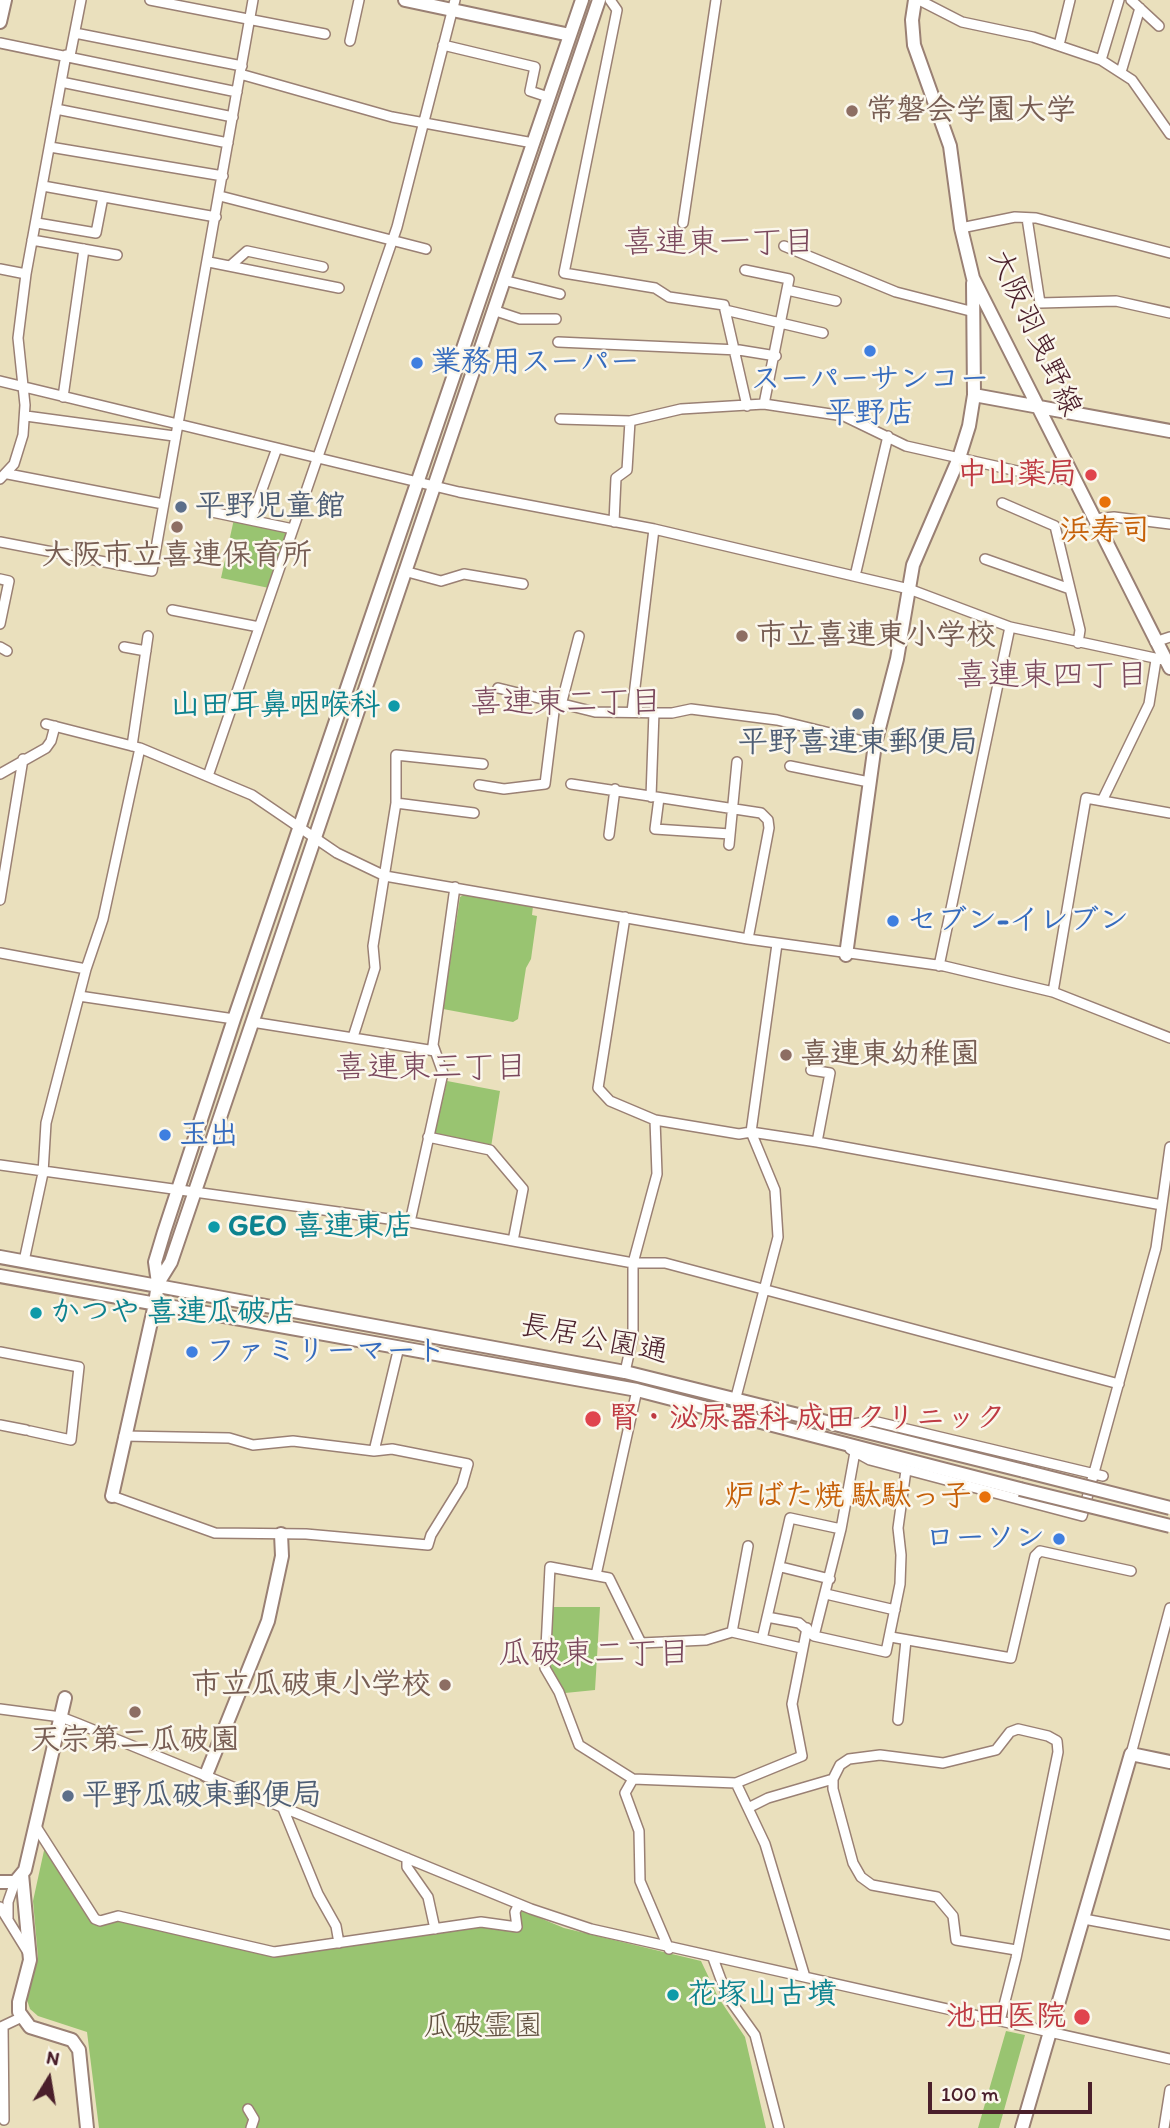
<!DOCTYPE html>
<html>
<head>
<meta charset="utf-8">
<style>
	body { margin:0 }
	#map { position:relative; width:1170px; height:2128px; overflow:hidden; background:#eae0bd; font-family:Itim,sans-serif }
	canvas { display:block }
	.north { position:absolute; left:14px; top:2044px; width:70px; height:70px; -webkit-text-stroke:5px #fbf7ec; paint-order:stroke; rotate:11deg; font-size:19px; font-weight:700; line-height:28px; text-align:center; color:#4a1f2b }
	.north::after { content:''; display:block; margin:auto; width:24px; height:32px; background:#4a1f2b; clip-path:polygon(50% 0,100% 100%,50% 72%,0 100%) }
	.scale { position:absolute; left:928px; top:2082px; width:164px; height:32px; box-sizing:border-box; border:4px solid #4a1f2b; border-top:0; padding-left:9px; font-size:21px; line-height:24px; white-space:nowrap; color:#4a1f2b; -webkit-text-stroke:5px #fbf7ec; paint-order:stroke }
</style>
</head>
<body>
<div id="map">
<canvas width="1170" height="2128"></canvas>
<div class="north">N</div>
<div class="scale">100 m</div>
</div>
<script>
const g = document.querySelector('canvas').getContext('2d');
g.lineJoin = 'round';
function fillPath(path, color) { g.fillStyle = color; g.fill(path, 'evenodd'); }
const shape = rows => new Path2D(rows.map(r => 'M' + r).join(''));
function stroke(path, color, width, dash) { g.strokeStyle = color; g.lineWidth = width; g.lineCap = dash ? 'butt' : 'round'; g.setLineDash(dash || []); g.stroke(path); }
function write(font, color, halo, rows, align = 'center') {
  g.font = font + ' Itim,"Klee One",sans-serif'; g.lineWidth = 5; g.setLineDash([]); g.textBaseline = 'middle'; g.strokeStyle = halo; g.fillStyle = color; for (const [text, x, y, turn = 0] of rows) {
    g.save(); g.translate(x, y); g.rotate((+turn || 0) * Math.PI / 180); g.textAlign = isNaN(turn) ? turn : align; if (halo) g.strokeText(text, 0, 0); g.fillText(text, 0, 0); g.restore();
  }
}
fillPath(shape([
	[234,519,288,531,269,588,221,578],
	[465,894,533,906,532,915,537,916,531,959,526,968,518,1019,513,1022,443,1009,460,897],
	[447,1081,500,1091,491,1147,435,1133],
	[553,1607,600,1607,595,1690,565,1693,548,1666],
	[45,1846,97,1926,119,1921,274,1957,480,1926,519,1930,517,1914,521,1910,564,1928,701,1961,718,1997,745,2037,766,2128,99,2128,87,2032,38,2016,30,2009,27,2000,38,1957,33,1901],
	[1006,2031,1025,2035,999,2128,978,2128]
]), '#99c471');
const street = shape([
	[150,0,325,34],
	[610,0,617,10,564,273,655,288,669,297,724,305,725,310,823,333],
	[919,0,962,22,1033,37,1101,60,1132,80,1170,134],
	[1131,0,1159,26],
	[75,33,242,66],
	[350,41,359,0],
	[0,43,237,92],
	[443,45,535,67,530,91,548,97],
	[1059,45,1070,0],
	[70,56,81,0],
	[1101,60,1119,0],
	[1121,72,1140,8],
	[240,74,392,117,533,143],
	[61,82,233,117],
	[56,109,228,143],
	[50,147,223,176],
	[43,186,216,217],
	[220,196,426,249],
	[1027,218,1040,303,1116,301,1170,313],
	[37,223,96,233,103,197],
	[683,223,716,0],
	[961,228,1015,217,1036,218,1170,253],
	[32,240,117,255],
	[784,246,896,292,974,312],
	[209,262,339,288],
	[230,266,247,251,323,267],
	[0,269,26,274],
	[745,270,789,279,764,404],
	[503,280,560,294],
	[787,290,836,301],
	[493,310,520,319,556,319],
	[725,310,747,406],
	[558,342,739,350,776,356],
	[0,381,459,492,654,529,909,589,1010,627,1164,660],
	[63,397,84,249],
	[26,416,174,436],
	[560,419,630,421,681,409,764,404,844,416,906,446,1044,477,1074,480],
	[8,474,163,504],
	[0,479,14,464,23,435,25,405,18,338,26,274,66,55],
	[1002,503,1055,526,1080,630,1078,643],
	[212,512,293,529],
	[1094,519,1114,517,1170,524],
	[251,520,277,448],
	[614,522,616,478,627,470,630,421],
	[0,542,152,571,253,0],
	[985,559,1070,589],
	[404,571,441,581,464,574,523,584],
	[855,576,888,436],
	[0,579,9,581,0,624],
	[172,610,259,627],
	[1155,642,1170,637],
	[0,647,7,651],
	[124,647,146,651],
	[498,688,595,712,672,713,691,709,777,720,875,744],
	[561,705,579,636],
	[632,712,654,529],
	[46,724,140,748,252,795,337,853,385,876,748,939,944,966,1053,992,1170,1038],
	[132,746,148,636],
	[790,766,869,782],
	[0,774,46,748,51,741,55,726],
	[208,776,397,227,455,0],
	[571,784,761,813,768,820,769,828,748,939],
	[479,785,504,789,545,784,555,704],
	[651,797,654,712],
	[659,798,655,829,730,834],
	[1102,801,1149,704,1156,660],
	[396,803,474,813],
	[609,835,615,789],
	[729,845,737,762],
	[0,900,23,759],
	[625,917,598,1088,610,1101,655,1120,739,1134,751,1132,817,1142,1162,1205],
	[0,953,86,969],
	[939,966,1010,627],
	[1053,992,1086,798,1170,813],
	[79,996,234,1019],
	[252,1022,435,1051],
	[353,1037,375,968,373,946,396,803,396,755,483,764],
	[811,1070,830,1073,817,1142],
	[428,1137,490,1150,523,1189,513,1241],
	[0,1165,410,1222,633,1263,665,1263,1119,1384],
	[410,1222,443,1073,433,1045,455,887],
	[24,1261,43,1173,46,1123,86,969,103,919,140,748],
	[0,1352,79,1367,71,1440,30,1431],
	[625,1372,633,1336,633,1263,657,1174,655,1120],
	[736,1397,778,1237,775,1190,751,1132,777,944],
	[0,1425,26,1430],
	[846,1425,873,1421,1103,1476],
	[850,1449,870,1460,1082,1516,1156,1248,1170,1147],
	[374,1451,399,1347],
	[112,1496,215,1533,306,1534,428,1545,431,1535,462,1485,468,1464,392,1449,374,1451,293,1441,253,1445,229,1438,124,1436],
	[781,1567,830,1579],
	[596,1575,637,1390],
	[826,1594,895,1610],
	[767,1617,799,1623,814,1636,886,1652,900,1584,901,1555,898,1528,906,1470],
	[732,1632,748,1546],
	[814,1636,841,1529,855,1452],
	[891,1637,1011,1658,1035,1556,1040,1551,1131,1571],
	[762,1639,790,1518,841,1529],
	[801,1648,732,1632,706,1640,641,1643,609,1578,550,1567,545,1668,559,1692,579,1745,633,1779,736,1783,802,1756,792,1704,807,1628],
	[0,1709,61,1717,79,1724,531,1909,591,1929,1170,2059],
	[898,1720,906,1640],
	[1131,1754,1170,1608],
	[633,1779,625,1793,639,1831,640,1881,669,1949],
	[736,1783,765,1844,805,1977],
	[282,1806,318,1894,336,1926,339,1943],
	[748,1808,768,1798,833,1779],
	[35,1825,95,1919,100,1921,118,1916,274,1952,481,1922,517,1927,515,1912,519,1904],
	[407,1858,407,1867,428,1897,435,1929],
	[0,1907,29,1954],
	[8,1918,8,1902,15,1882],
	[1084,1919,1170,1935],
	[713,1958,727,1996,755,2035,779,2128],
	[1000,2021,1016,1958,1058,1752,1057,1741,1048,1736,1018,1729,1010,1732,996,1750,943,1763,880,1755,849,1759,840,1765,833,1779,833,1789,853,1863,861,1877,872,1885,937,1897,953,1916,956,1940,1016,1950],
	[248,2109,254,2119,251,2128],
	[4,2120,3,2026,22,2017],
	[1164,2128,1170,2090]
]);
const secondary = shape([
	[405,0,570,35],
	[915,0,912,20,914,45,950,146,961,228,973,278,1170,668],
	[0,22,5,0],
	[974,395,1170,431],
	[846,955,875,744,897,659,913,565,959,458,969,426,974,395,973,283],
	[0,1257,625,1372,1024,1471],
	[0,1276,637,1390,1020,1489],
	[158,1283,171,1262,599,0],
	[112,1496,155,1304,158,1283,155,1262,164,1232,234,1019,582,0],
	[206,1775,268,1621,282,1556,281,1534],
	[22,1874,30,1960,19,2002,19,2012,30,2027,72,2040,79,2050,87,2128],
	[0,1882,15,1882,25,1870,65,1698],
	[1022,2128,1131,1754,1170,1762]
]);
stroke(street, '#9a8074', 12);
stroke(secondary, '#9a8074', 16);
stroke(street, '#fff', 9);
stroke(secondary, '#fff', 12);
const secondaryBridge = shape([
	[1024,1471,1170,1508],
	[1020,1489,1170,1526]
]);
stroke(secondaryBridge, '#9a8074', 16, []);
stroke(secondaryBridge, '#fff', 12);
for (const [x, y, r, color] of [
	[852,111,7,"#8d6e63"],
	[870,351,7,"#3f7fe0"],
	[417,363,7,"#3f7fe0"],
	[1091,475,7,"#e0444e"],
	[1105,502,7,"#e8710a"],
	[181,507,7,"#5c6f8a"],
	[177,527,7,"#8d6e63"],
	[742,636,7,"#8d6e63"],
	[394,706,7,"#0f9aa8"],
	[858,714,7,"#5c6f8a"],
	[893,921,7,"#3f7fe0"],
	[786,1055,7,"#8d6e63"],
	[165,1135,7,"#3f7fe0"],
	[214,1227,7,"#0f9aa8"],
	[36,1313,7,"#0f9aa8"],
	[192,1352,7,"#3f7fe0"],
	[593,1419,9,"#e0444e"],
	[985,1497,7,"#e8710a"],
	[1059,1539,7,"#3f7fe0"],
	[445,1685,7,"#8d6e63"],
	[135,1712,7,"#8d6e63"],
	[68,1796,7,"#5c6f8a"],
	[673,1995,7,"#0f9aa8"],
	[1082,2017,9,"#e0444e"]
]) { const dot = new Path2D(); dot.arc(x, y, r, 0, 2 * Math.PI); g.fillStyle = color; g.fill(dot); stroke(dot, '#fbf7ec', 2.5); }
write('bold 30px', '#785e54', '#fbf7ec', [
	["常磐会学園大学",866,111],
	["大阪市立喜連保育所",177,556,"center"],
	["市立喜連東小学校",756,636],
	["喜連東幼稚園",800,1055],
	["市立瓜破東小学校",431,1685,"right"],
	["天宗第二瓜破園",135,1741,"center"]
], 'left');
write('30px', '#4a1f2b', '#fbf7ec', [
	["大阪羽曳野線",1034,333,65],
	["長居公園通",594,1340,11]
]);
write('bold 30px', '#366cbe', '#fbf7ec', [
	["業務用スーパー",431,363],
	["スーパーサンコー",870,380,"center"],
	["平野店",870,414,"center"],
	["セブン-イレブン",907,921],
	["玉出",179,1135],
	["ファミリーマート",206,1352],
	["ローソン",1045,1539,"right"]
], 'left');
write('bold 30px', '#be3a42', '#fbf7ec', [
	["中山薬局",1077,475],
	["腎・泌尿器科 成田クリニック",609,1419,"left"],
	["池田医院",1066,2017]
], 'right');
write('bold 30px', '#4e5e75', '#fbf7ec', [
	["平野児童館",195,507],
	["平野喜連東郵便局",858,743,"center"],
	["平野瓜破東郵便局",82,1796]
], 'left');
write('bold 30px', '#c56008', '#fbf7ec', [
	["浜寿司",1105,531],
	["炉ばた焼 駄駄っ子",971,1497,"right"]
]);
write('bold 30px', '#0d838f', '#fbf7ec', [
	["山田耳鼻咽喉科",380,706,"right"],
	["GEO 喜連東店",228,1227],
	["かつや 喜連瓜破店",50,1313],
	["花塚山古墳",687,1995]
], 'left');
write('30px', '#625140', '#fbf7ec', [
	["瓜破霊園",483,2027]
]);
write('32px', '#7b495d', '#fbf7ec', [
	["喜連東一丁目",719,244],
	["喜連東四丁目",1052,677],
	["喜連東二丁目",566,704],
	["喜連東三丁目",431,1069],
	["瓜破東二丁目",594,1655]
]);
</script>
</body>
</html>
